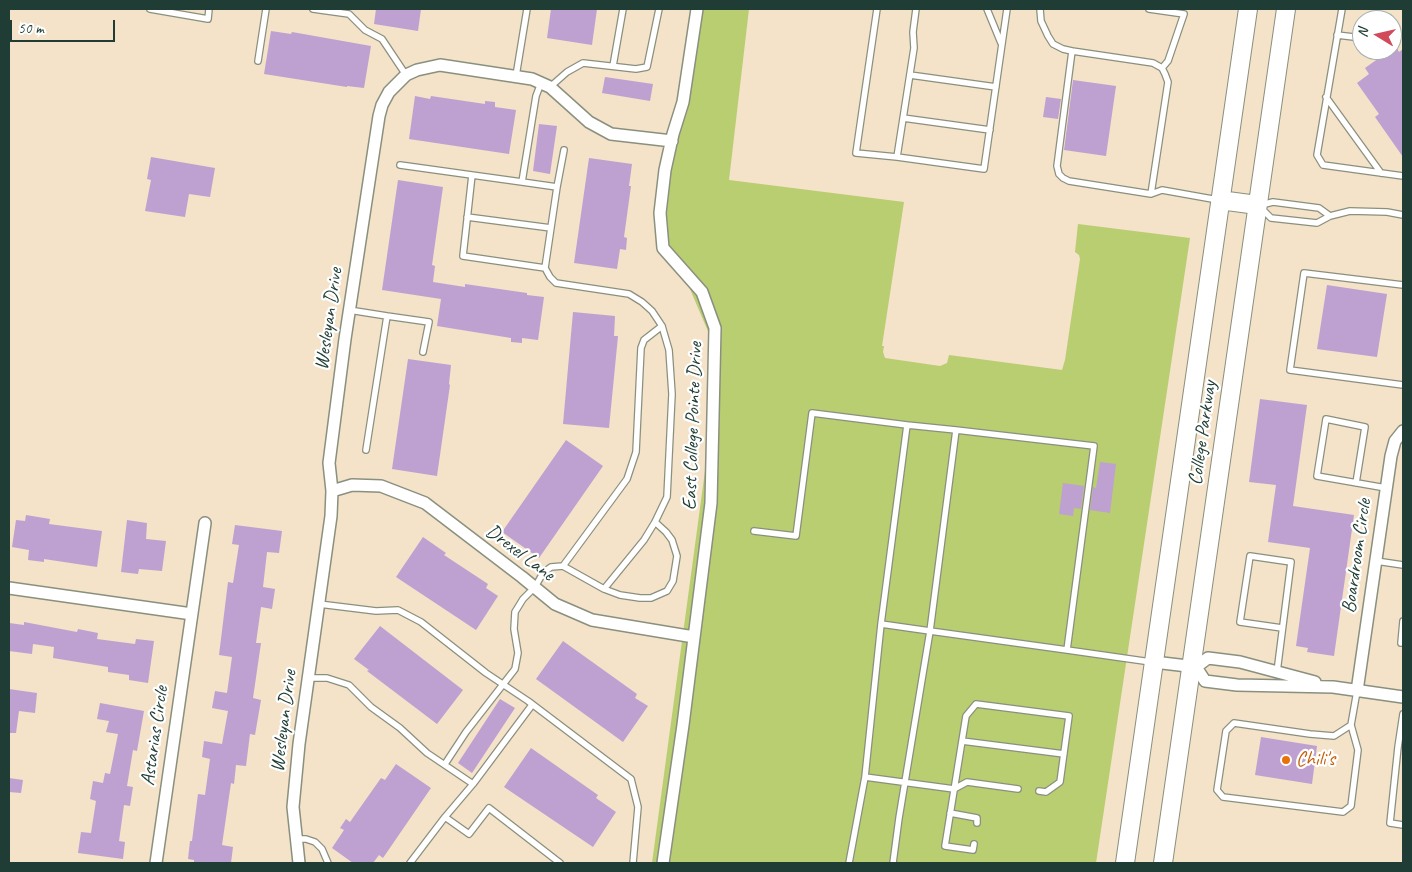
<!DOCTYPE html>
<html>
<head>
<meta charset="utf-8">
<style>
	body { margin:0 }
	#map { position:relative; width:1412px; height:872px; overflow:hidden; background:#f4e2c9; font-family:Caveat,sans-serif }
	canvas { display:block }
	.frame { position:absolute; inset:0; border:10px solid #1f3d34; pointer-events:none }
	.north { position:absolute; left:1352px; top:10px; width:50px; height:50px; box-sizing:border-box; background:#fff; border:1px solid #a5b1ae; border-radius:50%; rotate:279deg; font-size:14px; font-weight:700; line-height:20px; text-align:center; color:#1f3d34 }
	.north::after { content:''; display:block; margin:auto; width:18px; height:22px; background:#d1495b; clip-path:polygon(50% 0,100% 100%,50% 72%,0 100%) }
	.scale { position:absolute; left:10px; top:20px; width:105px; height:22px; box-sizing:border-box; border:2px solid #1f3d34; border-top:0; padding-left:6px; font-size:15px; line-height:18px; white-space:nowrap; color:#1f3d34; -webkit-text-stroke:4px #fff; paint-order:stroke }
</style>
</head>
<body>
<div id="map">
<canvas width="1412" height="872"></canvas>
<div class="frame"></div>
<div class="north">N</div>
<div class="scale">50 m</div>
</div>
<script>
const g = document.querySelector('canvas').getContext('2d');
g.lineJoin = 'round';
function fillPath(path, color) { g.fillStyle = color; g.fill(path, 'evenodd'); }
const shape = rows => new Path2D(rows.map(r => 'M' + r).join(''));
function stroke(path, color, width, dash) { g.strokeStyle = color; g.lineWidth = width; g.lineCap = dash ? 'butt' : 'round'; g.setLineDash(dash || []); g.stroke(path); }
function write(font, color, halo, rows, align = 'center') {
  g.font = font + ' Caveat,sans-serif'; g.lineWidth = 4.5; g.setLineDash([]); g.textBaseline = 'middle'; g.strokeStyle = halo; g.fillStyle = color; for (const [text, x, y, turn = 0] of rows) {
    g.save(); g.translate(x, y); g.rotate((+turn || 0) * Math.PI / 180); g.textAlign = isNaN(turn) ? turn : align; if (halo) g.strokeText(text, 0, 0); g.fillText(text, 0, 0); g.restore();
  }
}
fillPath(shape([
	[691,9,749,9,729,180,904,202,882,346,884,346,883,352,885,358,940,366,947,363,949,355,1062,370,1065,360,1080,259,1079,255,1075,252,1078,224,1190,238,1096,863,652,863,710,434,710,336,690,289,660,240,659,200,682,93]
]), '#b9cd71');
fillPath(shape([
	[376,9,421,9,418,31,374,24],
	[551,9,597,9,592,45,547,38],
	[271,31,291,34,292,32,371,46,364,88,347,86,347,87,264,74],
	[1396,46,1399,52,1403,49,1403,157,1375,117,1379,114,1357,83,1369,74,1365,68],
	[605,77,653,84,650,101,602,93],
	[1073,80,1116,86,1106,156,1064,150],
	[415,96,430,99,431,96,485,104,485,101,495,102,495,107,516,110,509,154,409,139],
	[1046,97,1061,99,1058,119,1043,117],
	[539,124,557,126,550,174,533,171],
	[151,157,215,168,210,197,189,194,185,217,145,211,151,180,147,179],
	[589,158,632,164,629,186,631,186,624,237,627,238,626,250,620,249,617,269,574,263],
	[398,180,443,187,432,265,435,266,433,282,465,287,465,284,527,293,527,295,544,297,538,340,522,338,522,343,511,342,511,338,437,326,441,299,382,290],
	[1327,285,1387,294,1377,357,1317,349],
	[573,312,615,316,614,336,618,336,609,428,563,424],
	[408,359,451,365,449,384,450,385,437,476,392,469],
	[1260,399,1307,405,1293,506,1354,515,1334,656,1307,652,1308,648,1296,646,1310,548,1268,542,1276,485,1249,482],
	[566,440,603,466,539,558,502,532],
	[1100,462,1116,464,1110,513,1090,510,1093,487,1096,488],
	[1063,483,1084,486,1081,509,1074,508,1073,516,1059,514],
	[26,515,50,519,49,524,102,531,97,567,44,559,44,562,28,560,29,550,12,547,16,520,25,521],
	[127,520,147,523,146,539,166,541,162,571,139,569,138,574,121,572],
	[235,525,282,531,279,553,267,552,263,587,275,589,272,609,261,607,256,643,261,643,253,698,261,700,255,735,250,734,246,766,236,765,234,784,231,783,222,845,233,847,231,863,194,863,194,860,188,859,190,841,192,841,198,794,205,795,210,759,202,757,204,741,222,744,228,711,212,708,215,691,227,693,232,657,219,655,228,582,233,583,239,545,232,544],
	[423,537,446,553,444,555,488,584,486,588,498,596,476,630,396,577],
	[24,622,77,632,78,629,98,633,97,639,135,644,136,639,154,641,148,683,129,680,129,675,108,672,108,667,53,658,54,647,33,644,32,654,9,651,9,623,24,625],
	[380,626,463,690,437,724,367,671,369,670,354,659],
	[563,641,637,694,635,698,648,706,623,742,536,679],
	[9,689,37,693,35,713,19,711,16,733,9,733],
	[500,699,515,708,472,773,458,763],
	[100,703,144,711,137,751,133,750,127,786,133,787,130,806,124,805,119,841,125,842,123,859,78,853,81,832,91,833,96,801,90,799,93,781,103,783,105,773,110,774,118,734,106,732,109,721,97,719],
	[1261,737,1317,746,1312,784,1255,775],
	[531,748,598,795,596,798,616,812,593,847,504,787],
	[396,764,431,788,383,858,379,855,373,863,353,863,332,848,344,830,340,828,346,819,350,822,381,778,385,780],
	[9,778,23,780,21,793,9,792]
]), '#bea1d0');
const lane = shape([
	[150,9,208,19,209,9],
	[313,9,349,14,365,30,382,39,406,75],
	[877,9,856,153,897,157],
	[916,9,913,32,914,48,897,157,984,169,1007,9],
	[987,9,1001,43],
	[1040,9,1041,21,1048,36,1053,44,1063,49,1072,51],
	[1149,9,1184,14,1168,61,1162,68],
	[1342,9,1317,155,1323,165,1403,176],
	[1392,34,1394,33],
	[1337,35,1362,38],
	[258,61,266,9],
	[613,66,623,9],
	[910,75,996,87],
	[516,76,527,9],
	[550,87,567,72,583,63,636,69,647,67,659,9],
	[1326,97,1381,173],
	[903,118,990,130],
	[400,165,522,182,536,96,541,83],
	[472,175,463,256,545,268],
	[522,182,557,187,564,150],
	[1151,194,1168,82,1165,74,1162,68,1153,63,1072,51,1057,166,1059,174,1063,178,1069,181,1151,194,1162,190,1218,200],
	[1261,205,1273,202,1319,208,1330,216],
	[1262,209,1271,218,1317,223,1330,216,1350,211,1387,212,1403,215],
	[467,217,551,228],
	[1403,285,1304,273,1290,370,1403,385],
	[349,310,387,316,366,450],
	[387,316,429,322,423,352],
	[907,425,956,430],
	[1356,483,1365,427,1326,419,1317,476,1386,488],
	[754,531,796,536,812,413,907,425,881,624,930,631,1067,650,1094,446,956,430,930,631,899,818,893,863],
	[1376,561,1403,565],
	[563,566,627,479,636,452,641,348,644,340,662,326],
	[604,589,620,595,640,598,651,598,667,591,673,581,677,556,672,540,666,532,655,522],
	[319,604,376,611,398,610,421,622,486,673,528,701,631,779,638,807,633,863],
	[1401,643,1403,621],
	[1067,650,1151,662],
	[1277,672,1291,562,1250,556,1240,622,1282,628],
	[308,678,327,678,349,685,371,707,400,728,427,753,473,784],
	[1403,714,1398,747,1390,823,1403,825],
	[1351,725,1358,750,1351,806,1343,812,1223,797,1217,790,1226,731,1234,723,1310,734,1334,736,1351,725,1357,691],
	[962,741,1064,754],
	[445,764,466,732,515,669,518,653,514,629,515,612,523,599,535,587,543,573,551,567,563,566,604,589,644,540,655,522,667,497,672,394,669,350,662,326,652,311,642,302,629,294,556,283,550,277,545,268,557,187],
	[865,777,954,789,967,782,1018,789],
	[950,813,977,818,977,823],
	[445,817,473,784,532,705],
	[295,839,306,839,315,842,322,849,328,863],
	[974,844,973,850,945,846,966,716,976,704,1069,716,1060,782,1046,792,1039,791],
	[410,863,445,817,469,834,489,808,560,863],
	[849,863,865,777,881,624]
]);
const street = shape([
	[332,491,352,485,381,486,425,503,522,577,555,604,592,620,694,637],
	[9,588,192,614],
	[1154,662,1196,667,1208,658,1240,662,1315,682],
	[1196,667,1205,681,1237,685,1333,687,1403,697],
	[1357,691,1391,456,1395,441,1403,431],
	[156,863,205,523],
	[299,863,293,807,299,744,331,516,332,491,329,463,345,339,379,116,382,105,389,92,406,75,417,70,440,65,532,79,550,87,589,122,611,134,672,141],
	[663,863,683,725,711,503,715,328,702,292,663,248,660,213,665,170,673,134,683,102,697,9]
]);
const primary = shape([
	[1220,200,1257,205],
	[1125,863,1248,9],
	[1163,863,1286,9]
]);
stroke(lane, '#8a907e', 8);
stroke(street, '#8a907e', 14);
stroke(primary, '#8a907e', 20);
stroke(lane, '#fff', 5.5);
stroke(street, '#fff', 11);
stroke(primary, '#fff', 18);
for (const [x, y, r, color] of [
	[1286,760,5,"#e8710a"]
]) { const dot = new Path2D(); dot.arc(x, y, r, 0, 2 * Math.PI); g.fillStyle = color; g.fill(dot); stroke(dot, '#fff', 2); }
write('20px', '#1f3d34', '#fff', [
	["Wesleyan Drive",329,319,-82],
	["East College Pointe Drive",693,426,-88],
	["College Parkway",1203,433,-82],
	["Drexel Lane",520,553,37],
	["Boardroom Circle",1357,556,-82],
	["Wesleyan Drive",284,721,-83],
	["Astarias Circle",155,736,-82]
]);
write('20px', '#c56008', '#fff', [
	["Chili's",1296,760]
], 'left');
</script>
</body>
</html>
